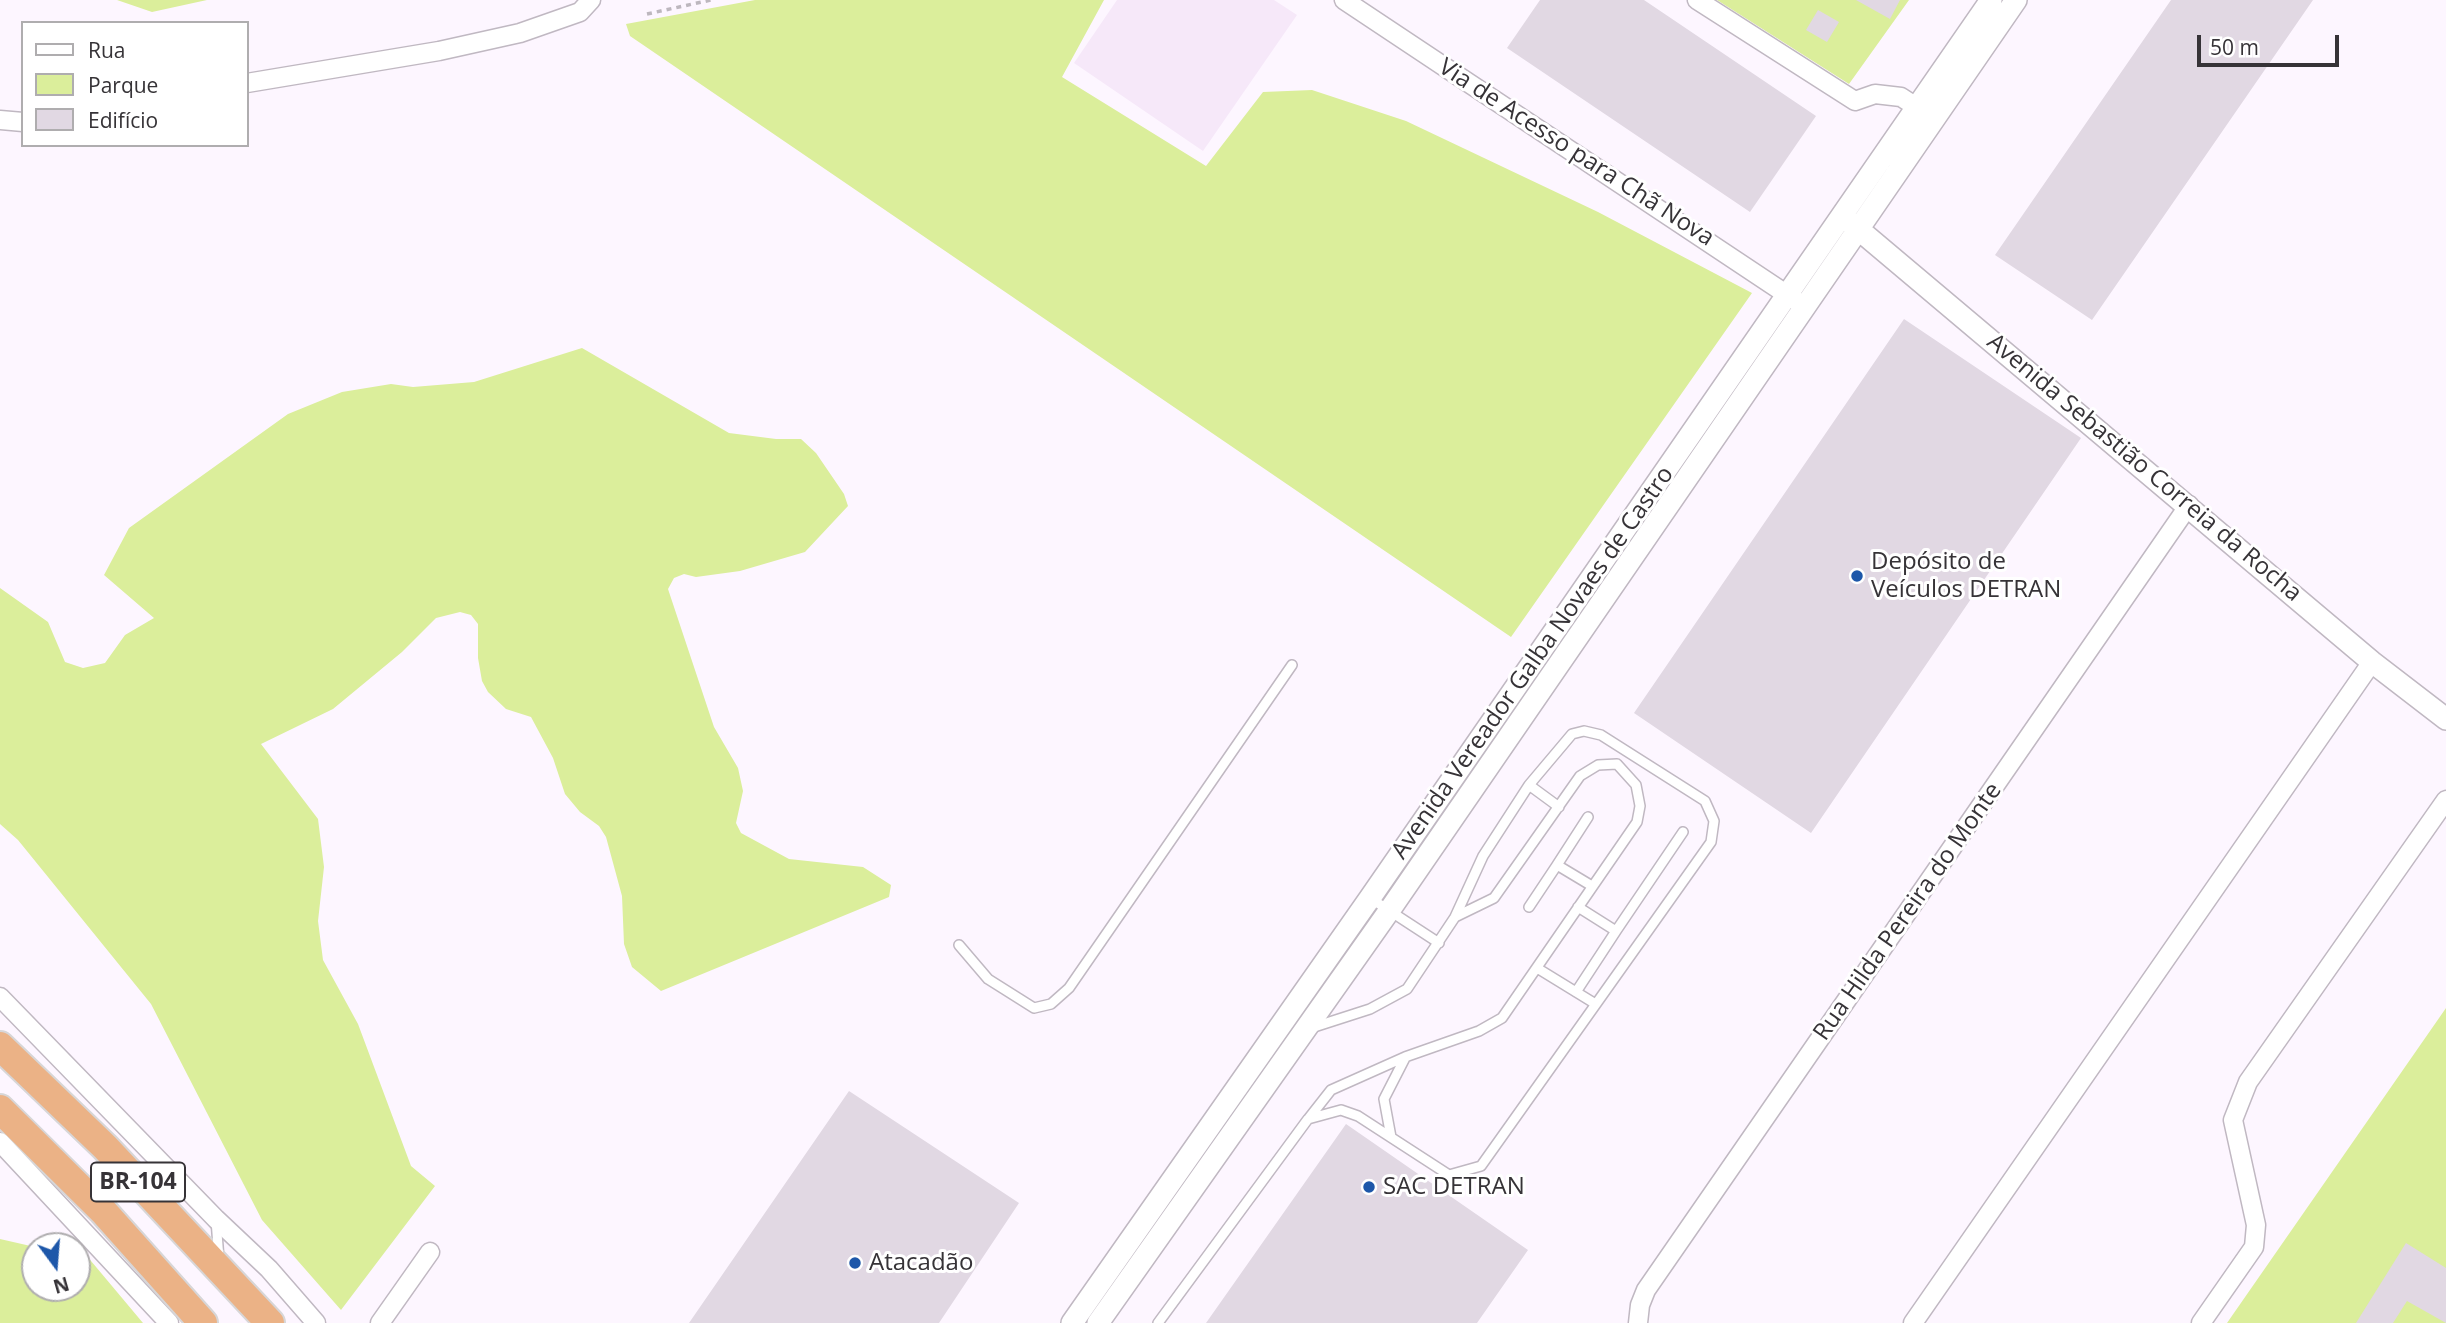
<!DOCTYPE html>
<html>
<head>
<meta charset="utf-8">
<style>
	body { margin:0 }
	#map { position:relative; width:2446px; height:1323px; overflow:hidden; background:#fdf6ff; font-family:"Open Sans",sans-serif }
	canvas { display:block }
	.legend { position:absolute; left:21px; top:21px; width:228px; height:126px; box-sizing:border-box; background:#fff; border:2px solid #afadaf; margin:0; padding:9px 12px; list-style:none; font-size:21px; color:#363337 }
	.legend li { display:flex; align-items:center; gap:14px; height:35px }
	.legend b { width:35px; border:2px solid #afadaf }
	.north { position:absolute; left:21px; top:1232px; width:70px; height:70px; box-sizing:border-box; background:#fff; border:2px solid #afadaf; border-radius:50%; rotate:164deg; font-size:19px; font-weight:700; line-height:28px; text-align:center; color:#363337 }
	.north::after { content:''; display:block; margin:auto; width:24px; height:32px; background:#1d57a9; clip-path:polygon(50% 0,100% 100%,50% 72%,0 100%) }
	.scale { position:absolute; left:2197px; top:35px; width:142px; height:32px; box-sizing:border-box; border:4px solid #363337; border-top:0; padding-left:9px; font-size:21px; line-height:24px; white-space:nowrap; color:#363337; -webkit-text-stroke:5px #fff; paint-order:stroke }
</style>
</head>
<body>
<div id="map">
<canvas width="2446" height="1323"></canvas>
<ul class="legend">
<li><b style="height:9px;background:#fff"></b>Rua</li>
<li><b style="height:19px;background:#dbee9b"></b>Parque</li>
<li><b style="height:19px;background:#e1d8e3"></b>Edifício</li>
</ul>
<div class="north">N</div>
<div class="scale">50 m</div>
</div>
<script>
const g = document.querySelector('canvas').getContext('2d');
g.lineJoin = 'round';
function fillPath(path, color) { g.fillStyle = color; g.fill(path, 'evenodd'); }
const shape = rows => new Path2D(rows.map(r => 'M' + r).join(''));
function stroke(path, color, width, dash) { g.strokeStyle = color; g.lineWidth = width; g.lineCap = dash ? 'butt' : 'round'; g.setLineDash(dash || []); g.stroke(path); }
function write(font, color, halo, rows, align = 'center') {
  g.font = font + ' "Open Sans",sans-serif'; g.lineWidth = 6; g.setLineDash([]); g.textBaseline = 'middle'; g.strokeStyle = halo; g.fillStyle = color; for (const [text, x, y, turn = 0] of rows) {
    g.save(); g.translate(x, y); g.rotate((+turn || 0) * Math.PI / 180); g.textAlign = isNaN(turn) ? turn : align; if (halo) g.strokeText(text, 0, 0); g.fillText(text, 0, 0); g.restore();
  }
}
fillPath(shape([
	[1117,0,1274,0,1297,15,1203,151,1074,63]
]), '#f6e8f9');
fillPath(shape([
	[117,0,207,0,152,12],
	[755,0,1104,0,1062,77,1206,166,1263,92,1312,90,1406,121,1598,212,1752,293,1511,637,630,36,626,24],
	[1717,0,1909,0,1849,84],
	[582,348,729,433,776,439,801,439,816,453,844,494,848,506,805,552,740,571,696,577,684,574,674,578,668,589,714,727,738,768,743,791,736,823,741,833,789,859,863,867,891,885,889,897,661,991,632,967,624,944,622,896,606,837,599,826,580,812,565,794,553,758,531,717,506,709,488,692,482,681,478,658,478,624,471,615,460,612,436,618,402,652,333,709,261,744,318,819,324,867,318,921,323,960,358,1024,411,1166,435,1186,341,1310,262,1220,151,1004,18,840,0,824,0,588,48,622,65,662,83,668,105,663,125,635,154,618,104,575,129,528,288,414,342,392,391,384,413,387,474,382],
	[2446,1008,2446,1323,2227,1323],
	[0,1239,35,1247,35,1288,77,1288,77,1254,86,1255,143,1323,0,1323]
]), '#dbee9b');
fillPath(shape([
	[1540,0,1644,0,1816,116,1750,212,1507,48],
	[1856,0,1900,0,1890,19],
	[2171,0,2313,0,2092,320,1995,255],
	[1818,10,1839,22,1827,42,1806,30],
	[1904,319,2081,438,1811,833,1634,713],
	[849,1091,1019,1203,939,1323,689,1323],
	[1346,1124,1528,1250,1477,1323,1206,1323],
	[2406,1243,2446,1268,2446,1323,2407,1301,2393,1323,2356,1323]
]), '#e1d8e3');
const service = shape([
	[1529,785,1559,807],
	[1557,865,1588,817],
	[1370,898,1439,943],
	[1529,907,1557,865,1592,886],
	[1578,907,1616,931,1683,832],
	[959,945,988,979,1034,1008,1051,1004,1069,988,1292,665],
	[1537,968,1594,1003],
	[1576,992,1616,931],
	[1309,1118,1331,1090,1405,1057,1479,1031,1502,1018,1637,822,1640,806,1636,785,1617,764,1598,765,1580,776,1494,898,1455,917],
	[1391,1137,1384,1099,1405,1058],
	[216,1220,219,1259],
	[1158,1323,1308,1119,1341,1110,1358,1116,1449,1175,1481,1166,1711,842,1714,821,1705,801,1601,735,1584,731,1572,734,1529,785,1483,856,1455,917,1407,989,1370,1009,1311,1028]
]);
const minor = shape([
	[1344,0,1798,302],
	[1697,0,1855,101,1875,94,1901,97,1918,108],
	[247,83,439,51,520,33,580,12,591,0],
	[0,120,23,122],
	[0,997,216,1219,269,1269,316,1323],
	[0,1142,169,1323],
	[380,1323,430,1252],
	[1638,1323,1640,1305,1646,1290,2189,505],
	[1913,1323,2372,662],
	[2201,1323,2254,1247,2256,1225,2233,1120,2248,1082,2446,800]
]);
const tertiary = shape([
	[1851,223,2372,662,2446,719],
	[1072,1323,1370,898,1991,0],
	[1098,1323,1389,911,2016,0]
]);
const trunk = shape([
	[0,1046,105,1147,270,1323],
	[0,1109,103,1211,203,1323]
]);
stroke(service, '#c0b8c2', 12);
stroke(minor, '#c0b8c2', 21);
stroke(tertiary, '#c0b8c2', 24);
stroke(trunk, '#d7d6d7', 32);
stroke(shape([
	[647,14,711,0]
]), '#bdb7be', 3.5, [5, 5]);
stroke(service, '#fff', 9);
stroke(minor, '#fff', 18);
stroke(tertiary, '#fff', 21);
stroke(trunk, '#ebb286', 28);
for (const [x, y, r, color] of [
	[1857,576,7,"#1d57a9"],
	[1369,1187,7,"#1d57a9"],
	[855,1263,7,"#1d57a9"]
]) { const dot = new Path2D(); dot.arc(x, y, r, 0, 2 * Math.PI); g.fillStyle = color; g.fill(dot); stroke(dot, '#fff', 2.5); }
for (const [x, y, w] of [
	[138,1182,94]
]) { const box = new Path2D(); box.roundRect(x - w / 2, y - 19.5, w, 39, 5); g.fillStyle = '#fff'; g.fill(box); stroke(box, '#363337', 2); }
write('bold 23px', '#363337', null, [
	["BR-104",138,1182]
]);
write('24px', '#363337', '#fff', [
	["Via de Acesso para Chã Nova",1576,153,33],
	["Avenida Sebastião Correia da Rocha",2144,468,40],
	["Avenida Vereador Galba Novaes de Castro",1533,663,-55],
	["Rua Hilda Pereira do Monte",1908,912,-55]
]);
write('24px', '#363337', '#fff', [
	["Depósito de",1871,562],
	["Veículos DETRAN",1871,590],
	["SAC DETRAN",1383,1187],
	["Atacadão",869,1263]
], 'left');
</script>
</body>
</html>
